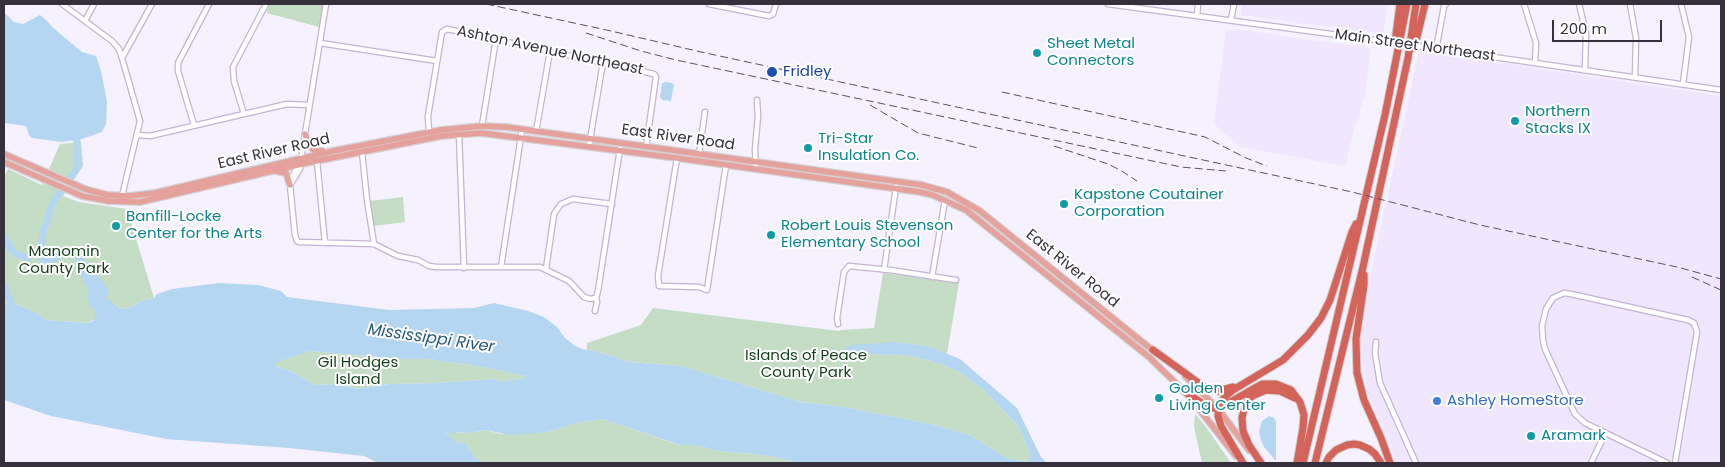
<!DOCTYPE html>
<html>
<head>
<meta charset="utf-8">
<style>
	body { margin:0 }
	#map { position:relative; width:1725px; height:467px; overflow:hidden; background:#f6f1ff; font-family:Poppins,sans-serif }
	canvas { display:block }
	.frame { position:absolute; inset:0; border:5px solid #36303d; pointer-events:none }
	.scale { position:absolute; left:1552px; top:20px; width:110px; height:22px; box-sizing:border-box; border:2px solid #36303d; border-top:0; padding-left:6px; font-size:15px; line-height:18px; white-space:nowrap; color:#36303d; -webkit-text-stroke:4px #fff; paint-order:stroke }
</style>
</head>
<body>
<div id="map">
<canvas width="1725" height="467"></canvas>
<div class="frame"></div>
<div class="scale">200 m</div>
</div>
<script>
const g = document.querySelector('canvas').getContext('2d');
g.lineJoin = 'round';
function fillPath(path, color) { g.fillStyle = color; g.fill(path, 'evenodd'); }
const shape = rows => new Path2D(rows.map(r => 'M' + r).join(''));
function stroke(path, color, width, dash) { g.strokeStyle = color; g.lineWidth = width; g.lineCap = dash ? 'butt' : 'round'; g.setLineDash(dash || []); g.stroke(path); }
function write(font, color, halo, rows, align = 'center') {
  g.font = font + ' Poppins,sans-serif'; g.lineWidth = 4; g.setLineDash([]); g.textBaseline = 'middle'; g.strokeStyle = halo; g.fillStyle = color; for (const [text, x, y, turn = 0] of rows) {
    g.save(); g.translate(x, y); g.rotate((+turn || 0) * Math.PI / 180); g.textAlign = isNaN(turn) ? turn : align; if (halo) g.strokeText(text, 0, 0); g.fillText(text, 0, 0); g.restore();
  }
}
fillPath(shape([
	[1242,4,1388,4,1383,34,1241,15],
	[1237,29,1317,41,1364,46,1371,49,1365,95,1354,129,1345,166,1240,147,1214,124,1226,31],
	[1419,51,1721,96,1721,463,1396,463,1388,437,1370,401,1361,357,1360,334,1364,305]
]), '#f0e6fe');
fillPath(shape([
	[269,4,323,4,319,27,267,13],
	[81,142,83,166,63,196,79,202,127,209,154,298,145,300,129,308,120,309,113,303,96,316,94,320,86,323,46,320,38,314,12,302,4,304,4,177,8,169,42,185,60,144],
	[403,197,405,222,374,226,370,201],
	[883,273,959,283,947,354,930,347,895,342,851,360,868,354,905,355,932,361,958,371,986,392,1018,426,1030,453,1029,462,1006,458,970,435,931,424,843,407,801,402,681,366,629,362,603,353,587,350,587,343,641,325,653,308,839,331,841,330,874,328],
	[310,351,401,359,430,359,446,362,467,364,526,376,525,378,501,382,495,379,439,383,389,384,359,389,336,384,316,385,288,370,277,367,273,363],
	[1195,414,1206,427,1231,463,1202,463,1194,427],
	[603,419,679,445,696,445,718,451,765,455,799,463,483,463,475,457,465,443,457,443,446,434,448,432,470,433,485,430,501,434,547,432,577,423]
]), '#c4ddc4');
fillPath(shape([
	[4,12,14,22,23,24,40,15,47,21,52,27,82,52,96,56,101,71,107,102,106,124,102,132,79,140,78,141,74,142,73,140,62,142,32,138,29,135,26,126,4,123],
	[666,82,672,83,674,85,671,101,662,100,660,97,662,83],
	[78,256,83,257,89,264,91,271,97,274,109,291,106,297,120,309,129,308,145,300,154,298,157,294,172,289,219,283,258,285,281,291,287,297,389,310,474,308,494,303,528,311,544,317,557,327,564,337,575,346,582,349,603,353,629,362,681,366,801,402,843,407,931,424,970,435,1006,458,1028,462,1030,453,1018,426,986,392,958,371,932,361,905,355,868,354,851,360,841,355,845,349,852,345,895,342,930,347,960,359,1017,408,1041,457,1047,463,799,463,765,455,718,451,696,445,680,445,603,419,577,423,547,432,510,435,485,430,469,433,457,432,452,435,449,432,446,433,457,443,465,443,475,457,483,463,378,463,364,456,289,448,166,439,51,416,4,400,4,304,12,302,38,314,46,320,86,323,94,321,96,311,90,307,87,296,88,288,77,271,75,260],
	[310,351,401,359,430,359,446,362,467,364,526,376,525,378,501,382,495,379,439,383,389,384,358,389,336,384,316,385,288,370,277,367,274,363],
	[1269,416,1274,418,1276,422,1276,461,1264,447,1260,437,1259,431,1262,421]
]), '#b4d6f1');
stroke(shape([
	[73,134,77,142,78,167,52,204,43,233,40,257,42,260,50,261,65,252,73,250,77,252,82,264],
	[4,236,9,246,15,254,28,258],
	[4,285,14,310]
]), '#b4d6f1', 7);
const minor = shape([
	[62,4,112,41,119,49,122,58,140,121,122,196],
	[709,4,769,16,773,14,776,4],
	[1108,4,1390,42],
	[1524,4,1536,43,1535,63],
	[1579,4,1586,33,1585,70],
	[1630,4,1636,38,1635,77],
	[1681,4,1689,37,1683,84],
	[1197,16,1198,4],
	[1231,20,1234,4],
	[85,21,94,4],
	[320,43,437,61],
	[1418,46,1721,90],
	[1436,50,1444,6,1446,4],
	[122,58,152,4],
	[244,114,234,81,233,67,266,4],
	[194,125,178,71,178,63,209,4],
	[482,126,496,39],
	[536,132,550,51],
	[429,133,428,116,442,32,447,29,654,74,656,77,646,147],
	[459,134,464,268],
	[138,135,150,136,287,104,309,105],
	[589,146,603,62],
	[362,152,367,200,374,244],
	[699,154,705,112],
	[677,158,658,276,659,286,699,287,707,290,726,165],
	[317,161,325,243],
	[299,165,293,175,290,185,295,235,297,241,299,242,374,244,398,256,418,260,429,266,436,267,540,267,569,281,584,297,590,299,596,298],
	[756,169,755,149,758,116,757,100],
	[292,182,300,169,300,165,326,4],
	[501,267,522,130],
	[546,269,554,214,561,204,573,199,612,204],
	[884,270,896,187],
	[932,277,945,200],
	[595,311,597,302,596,298,598,291,620,149],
	[838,324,837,318,844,272,849,266,890,270,956,280],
	[1376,342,1375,353,1380,383,1416,463],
	[1591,463,1605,434],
	[1667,463,1585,423,1575,414,1545,349,1543,340,1542,326,1546,309,1553,298,1564,293,1571,294,1688,320,1694,323,1697,332,1675,463]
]);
const major = shape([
	[305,134,309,146,314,150,322,151],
	[4,154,85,189,108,195,130,196,155,193,333,151,441,130,482,126,506,127,922,185,947,192,980,211,1156,353],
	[4,162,82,196,109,201,140,202,306,163,441,136,481,133,677,158,920,192,933,195,966,210,1149,357,1188,395,1236,456],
	[276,171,286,173,290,185],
	[1185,376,1218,409,1249,450]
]);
const highway = shape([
	[1395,42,1400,4],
	[1412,48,1417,37,1425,4],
	[1364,275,1364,285,1356,339,1357,373,1364,400,1381,438,1390,463],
	[1153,350,1207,389,1218,391,1233,387],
	[1184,391,1206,406,1218,409,1262,384,1276,384,1291,390,1300,402,1304,415,1303,428,1297,463],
	[1243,463,1221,426,1218,416,1219,405,1224,398,1233,390,1283,360,1308,335,1321,318,1330,300,1352,232,1356,224],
	[1261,463,1249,445,1243,431,1242,418,1245,405,1252,396,1266,390,1280,391,1295,398],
	[1303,463,1385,115,1407,4],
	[1315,463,1363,267,1408,58,1416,4],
	[1326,463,1329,457,1336,450,1347,445,1354,444,1360,445,1369,449,1375,454,1381,463]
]);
stroke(minor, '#c1b4d4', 7);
stroke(major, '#d3d1d4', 8);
stroke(highway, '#d3d1d4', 9);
stroke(minor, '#fff', 4.5);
stroke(major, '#e5a19b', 5.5);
stroke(highway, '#d46359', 7);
stroke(shape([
	[486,4,611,31,701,52,1352,192,1480,225,1677,267,1721,279],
	[586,33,641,51,676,60,1181,167,1226,171],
	[1002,92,1205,137,1246,158,1267,166],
	[870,105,918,133,978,148],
	[1054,146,1108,164,1120,170,1137,181],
	[1692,277,1721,290]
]), '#585360', 1, [8, 4]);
const minorBridge = shape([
	[1390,42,1418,46]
]);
stroke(minorBridge, '#c1b4d4', 7, []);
stroke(minorBridge, '#fff', 4.5);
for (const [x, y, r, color] of [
	[1037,53,5,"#0f9aa8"],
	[772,72,6,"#1a4fb4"],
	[1515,121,5,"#0f9aa8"],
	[808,148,5,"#0f9aa8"],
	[1064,204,5,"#0f9aa8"],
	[116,226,5,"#0f9aa8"],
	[771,235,5,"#0f9aa8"],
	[1159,398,5,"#0f9aa8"],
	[1437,401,5,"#3f7fe0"],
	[1531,436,5,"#0f9aa8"]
]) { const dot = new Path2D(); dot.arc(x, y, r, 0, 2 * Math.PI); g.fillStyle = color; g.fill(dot); stroke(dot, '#fff', 2); }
write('15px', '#0d838f', '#fff', [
	["Sheet Metal",1047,44],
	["Connectors",1047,61],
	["Northern",1525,112],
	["Stacks IX",1525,129],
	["Tri-Star",818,139],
	["Insulation Co.",818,156],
	["Kapstone Coutainer",1074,195],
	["Corporation",1074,212],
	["Banfill-Locke",126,217],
	["Center for the Arts",126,234],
	["Robert Louis Stevenson",781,226],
	["Elementary School",781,243],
	["Golden",1169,389],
	["Living Center",1169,406],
	["Aramark",1541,436]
], 'left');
write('15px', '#36303d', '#fff', [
	["Main Street Northeast",1415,46,8],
	["Ashton Avenue Northeast",550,51,12],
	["East River Road",678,138,8],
	["East River Road",274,152,-13],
	["East River Road",1072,269,39]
]);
write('15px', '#164399', '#fff', [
	["Fridley",783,72]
], 'left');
write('15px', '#133f17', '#fff', [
	["Manomin",64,252],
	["County Park",64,269],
	["Islands of Peace",806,356],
	["County Park",806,373],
	["Gil Hodges",358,363],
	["Island",358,380]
]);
write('15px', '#366cbe', '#fff', [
	["Ashley HomeStore",1447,401]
], 'left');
write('italic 16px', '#25597e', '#fff', [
	["Mississippi River",431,339,8]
]);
</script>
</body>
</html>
